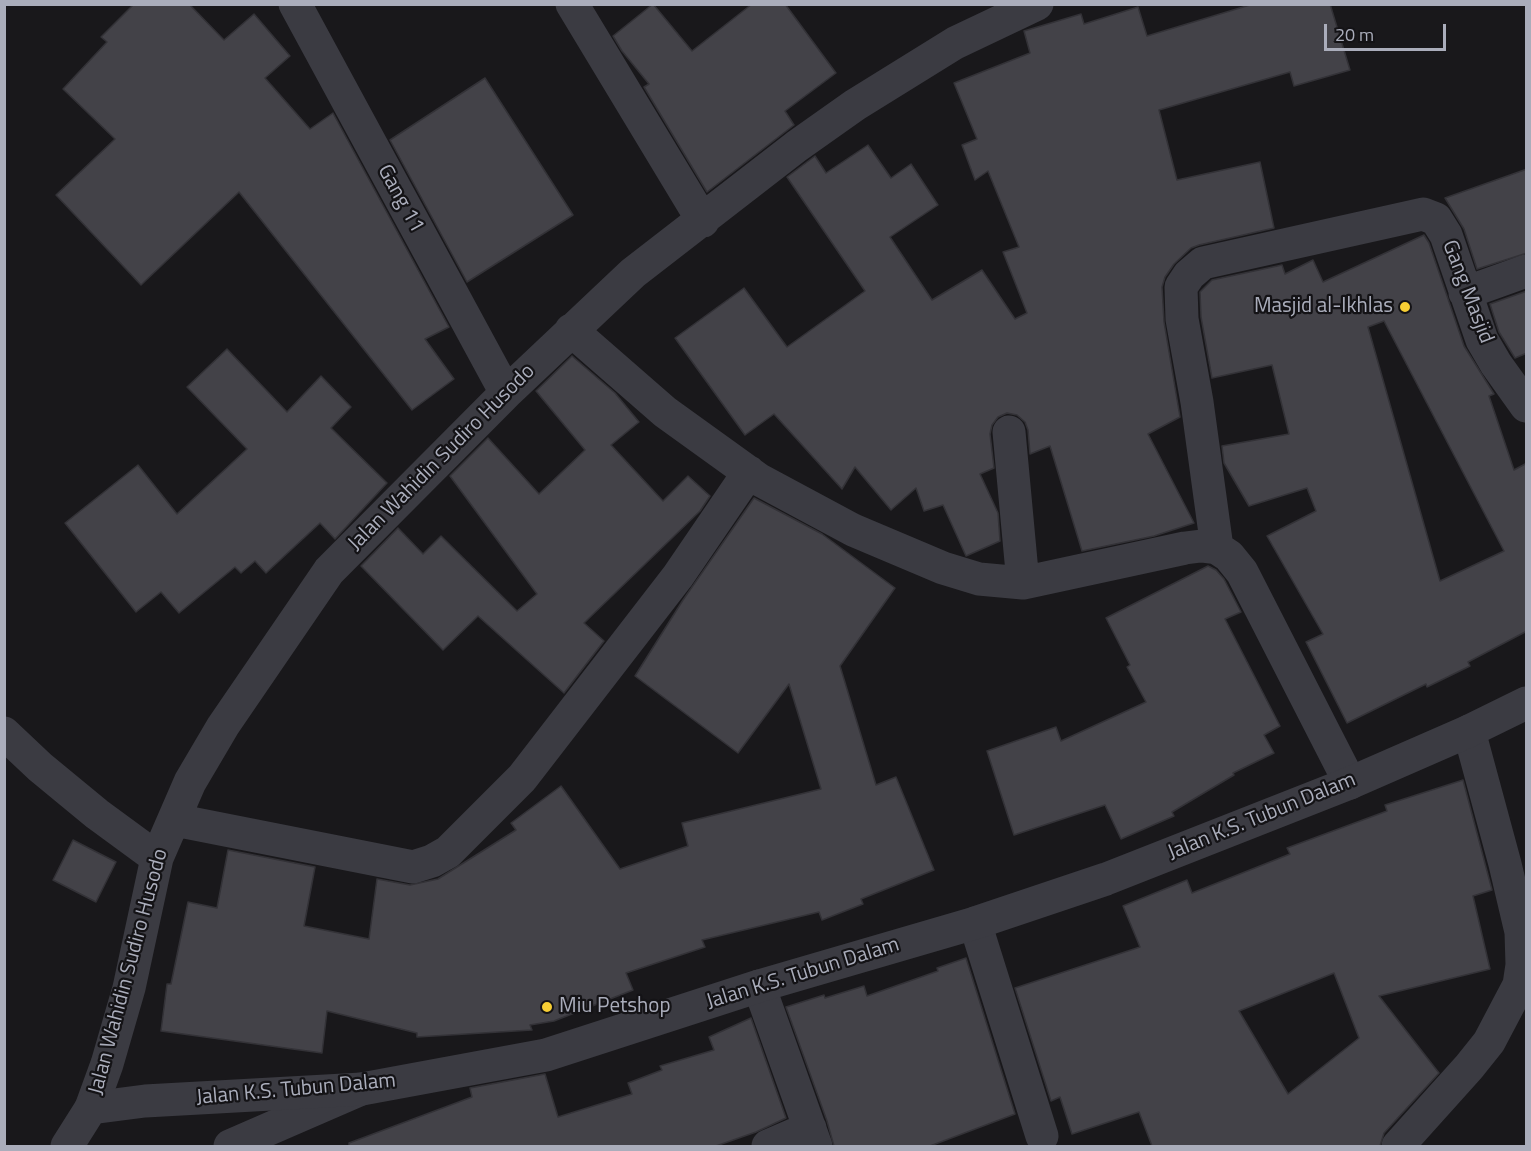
<!DOCTYPE html>
<html>
<head>
<meta charset="utf-8">
<style>
	body { margin:0 }
	#map { position:relative; width:1531px; height:1151px; overflow:hidden; background:#19181b; font-family:"Titillium Web",sans-serif }
	canvas { display:block }
	.frame { position:absolute; inset:0; border:6px solid #aaadbb; pointer-events:none }
	.scale { position:absolute; left:1324px; top:24px; width:122px; height:27px; box-sizing:border-box; border:3px solid #aaadbb; border-top:0; padding-left:8px; font-size:18px; line-height:21px; white-space:nowrap; color:#aaadbb; -webkit-text-stroke:4px #141316; paint-order:stroke }
</style>
</head>
<body>
<div id="map">
<canvas width="1531" height="1151"></canvas>
<div class="frame"></div>
<div class="scale">20 m</div>
</div>
<script>
const g = document.querySelector('canvas').getContext('2d');
g.lineJoin = 'round';
function fillPath(path, color) { g.fillStyle = color; g.fill(path, 'evenodd'); }
const shape = rows => new Path2D(rows.map(r => 'M' + r).join(''));
function stroke(path, color, width, dash) { g.strokeStyle = color; g.lineWidth = width; g.lineCap = dash ? 'butt' : 'round'; g.setLineDash(dash || []); g.stroke(path); }
function write(font, color, halo, rows, align = 'center') {
  g.font = font + ' "Titillium Web",sans-serif'; g.lineWidth = 4.5; g.setLineDash([]); g.textBaseline = 'middle'; g.strokeStyle = halo; g.fillStyle = color; for (const [text, x, y, turn = 0] of rows) {
    g.save(); g.translate(x, y); g.rotate((+turn || 0) * Math.PI / 180); g.textAlign = isNaN(turn) ? turn : align; if (halo) g.strokeText(text, 0, 0); g.fillText(text, 0, 0); g.restore();
  }
}
const building = shape([
	[134,4,189,4,224,40,254,14,290,56,265,78,310,129,333,113,449,327,425,339,454,379,412,410,239,192,141,285,56,195,115,139,63,89,107,42,101,37,134,4],
	[653,4,692,51,752,4,785,4,836,73,785,111,794,125,707,192,644,87,649,84,622,51,613,36,653,4],
	[1253,4,1330,4,1350,70,1294,86,1290,72,1159,110,1177,180,1260,162,1274,228,1199,245,1191,248,1174,264,1165,277,1162,287,1164,322,1180,417,1148,434,1194,523,1154,536,1082,551,1050,446,1030,454,1028,430,1025,422,1017,415,1007,413,998,417,992,425,990,434,994,468,980,474,998,513,1000,541,966,556,943,505,924,511,916,488,891,510,855,467,842,489,774,414,745,435,675,338,744,288,787,347,865,291,787,177,815,156,826,173,868,145,891,178,911,164,938,205,890,237,932,300,982,270,1015,319,1027,313,1003,252,1019,247,988,171,975,180,962,145,977,139,954,83,1030,53,1024,31,1081,14,1084,24,1138,7,1147,36,1253,4],
	[485,78,573,215,467,282,390,140,485,78],
	[1527,169,1527,253,1477,269,1464,229,1445,198,1527,169],
	[1424,235,1429,243,1464,346,1494,394,1489,396,1514,470,1527,463,1527,631,1468,662,1470,666,1427,687,1426,684,1347,723,1306,642,1323,634,1267,536,1316,511,1307,488,1249,506,1224,463,1222,446,1289,434,1272,365,1212,378,1201,317,1200,292,1212,280,1282,265,1285,274,1313,260,1323,282,1424,235],
	[1384,321,1504,551,1440,581,1368,327,1384,321],
	[1527,291,1527,353,1515,358,1499,332,1490,304,1527,291],
	[227,349,287,412,321,376,351,407,331,428,387,483,335,539,320,523,266,573,255,561,241,573,235,567,179,613,161,592,136,612,65,523,138,465,177,514,247,449,187,387,227,349],
	[572,356,615,393,639,422,611,445,663,501,688,476,710,496,700,511,584,623,604,641,564,693,478,616,443,650,361,566,398,528,423,554,441,536,517,611,537,594,450,476,488,438,539,494,585,450,536,391,572,356],
	[754,498,822,534,895,588,840,666,876,785,896,777,934,870,861,899,863,904,822,920,819,912,702,940,705,947,626,973,633,990,554,1021,530,1025,532,1030,417,1037,417,1033,327,1011,322,1053,161,1031,167,984,171,984,188,902,217,908,228,850,315,867,304,926,369,939,377,879,410,885,438,879,516,830,511,823,561,786,620,869,688,846,682,823,821,789,789,684,738,753,635,676,683,600,754,498],
	[1208,566,1216,570,1224,579,1241,612,1225,619,1280,726,1264,735,1274,753,1233,773,1234,775,1172,812,1174,816,1121,839,1105,805,1014,835,987,751,1056,727,1061,741,1146,702,1127,667,1130,665,1106,618,1208,566],
	[1463,780,1492,890,1473,896,1490,969,1379,996,1439,1073,1384,1133,1380,1146,1152,1146,1139,1112,1072,1134,1060,1097,1051,1101,1015,988,1140,947,1123,906,1187,880,1192,893,1290,854,1287,848,1387,811,1385,805,1463,780],
	[1334,973,1359,1038,1288,1094,1239,1011,1334,973],
	[73,840,116,862,96,902,53,880,73,840],
	[966,958,1015,1114,930,1146,834,1146,827,1121,786,1007,824,995,825,998,864,986,867,996,938,971,937,968,966,958],
	[751,1018,786,1118,756,1132,716,1146,349,1146,349,1143,472,1097,470,1088,545,1074,558,1117,632,1094,628,1083,662,1070,660,1066,714,1050,709,1037,751,1018]
]);
fillPath(building, '#434248');
stroke(building, '#333237', 1.5);
stroke(shape([
	[295,4,506,393],
	[572,4,703,221],
	[1465,293,1526,271],
	[571,330,665,412,758,479,853,530,943,568,979,579,1023,583,1185,548,1201,546,1217,548,1229,556,1242,572,1350,783],
	[1009,432,1023,583],
	[1217,548,1197,402,1182,319,1181,287,1189,275,1203,263,1423,214,1436,219,1446,235,1482,340,1496,364,1526,406],
	[4,733,40,767,97,814,157,858],
	[175,820,413,867,432,861,448,852,522,778,678,576,749,472],
	[975,923,1042,1136],
	[759,986,816,1146],
	[91,1108,107,1064,129,988,157,858,190,782,223,726,329,571,506,393,633,273,797,146,855,105,955,43,1037,4],
	[230,1146,361,1089],
	[768,1146,810,1128],
	[1398,1146,1469,1067,1489,1042,1519,985,1522,965,1521,932,1505,864,1469,731]
]), '#3b3b42', 33);
stroke(shape([
	[67,1146,91,1108,145,1101,362,1089,546,1055,759,986,975,923,1106,879,1350,783,1469,731,1526,703]
]), '#3b3b42', 33);
for (const [x, y, r, color] of [
	[1405,307,6,"#f7ce34"],
	[547,1007,6,"#f7ce34"]
]) { const dot = new Path2D(); dot.arc(x, y, r, 0, 2 * Math.PI); g.fillStyle = color; g.fill(dot); stroke(dot, '#141316', 2); }
write('21px', '#aaadbb', '#141316', [
	["Gang 11",400,199,61],
	["Gang Masjid",1467,292,69],
	["Jalan Wahidin Sudiro Husodo",442,458,-45],
	["Jalan K.S. Tubun Dalam",1262,817,-22],
	["Jalan Wahidin Sudiro Husodo",129,972,-75],
	["Jalan K.S. Tubun Dalam",803,974,-17],
	["Jalan K.S. Tubun Dalam",296,1090,-5]
]);
write('21px', '#aaadbb', '#141316', [
	["Masjid al-Ikhlas",1393,307],
	["Miu Petshop",559,1007,"left"]
], 'right');
</script>
</body>
</html>
